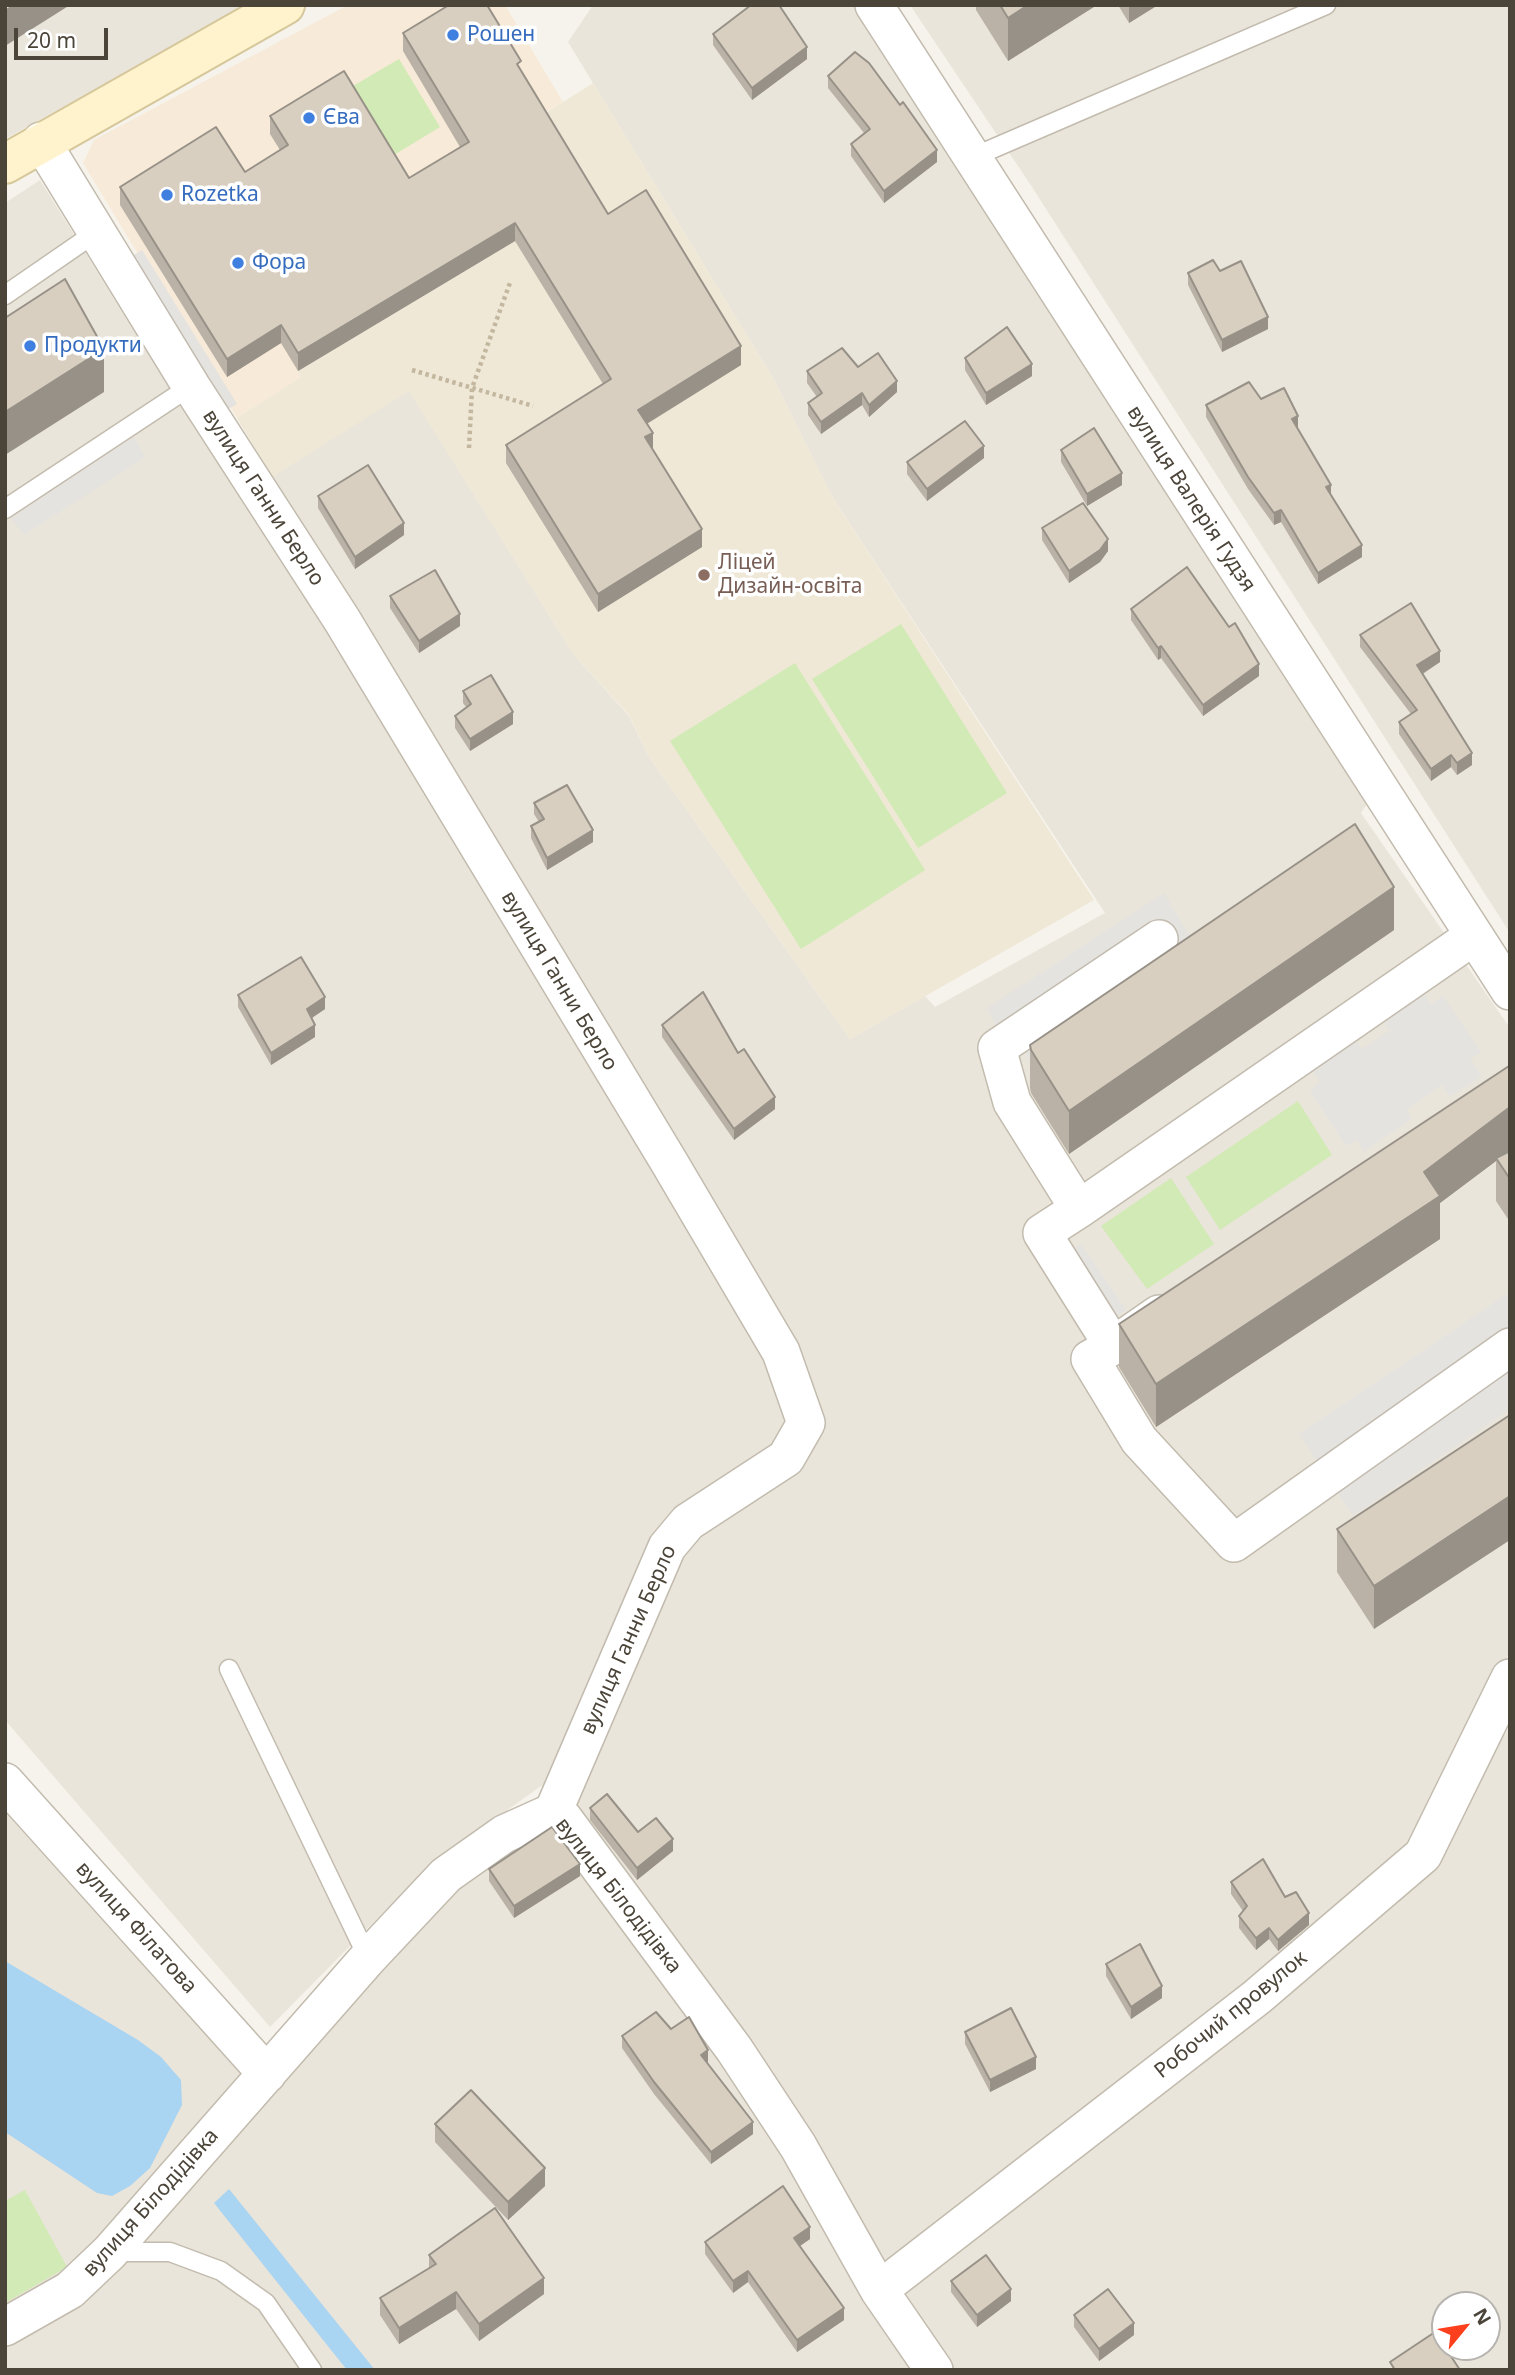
<!DOCTYPE html>
<html>
<head>
<meta charset="utf-8">
<style>
	body { margin:0 }
	#map { position:relative; width:1515px; height:2375px; overflow:hidden; background:#f6f3ec; font-family:"Noto Sans",sans-serif }
	canvas { display:block }
	.frame { position:absolute; inset:0; border:7px solid #4b4439; pointer-events:none }
	.north { position:absolute; left:1431px; top:2291px; width:70px; height:70px; box-sizing:border-box; background:#fff; border:2px solid #b7b4b0; border-radius:50%; rotate:60deg; font-size:19px; font-weight:700; line-height:28px; text-align:center; color:#4b4439 }
	.north::after { content:''; display:block; margin:auto; width:24px; height:32px; background:#fc3f1d; clip-path:polygon(50% 0,100% 100%,50% 72%,0 100%) }
	.scale { position:absolute; left:14px; top:28px; width:94px; height:32px; box-sizing:border-box; border:4px solid #4b4439; border-top:0; padding-left:9px; font-size:21px; line-height:24px; white-space:nowrap; color:#4b4439; -webkit-text-stroke:5px #fff; paint-order:stroke }
</style>
</head>
<body>
<div id="map">
<canvas width="1515" height="2375"></canvas>
<div class="frame"></div>
<div class="north">N</div>
<div class="scale">20 m</div>
</div>
<script>
const g = document.querySelector('canvas').getContext('2d');
g.lineJoin = 'round';
function fillPath(path, color) { g.fillStyle = color; g.fill(path, 'evenodd'); }
const shape = rows => new Path2D(rows.map(r => 'M' + r).join(''));
function stroke(path, color, width, dash) { g.strokeStyle = color; g.lineWidth = width; g.lineCap = dash ? 'butt' : 'round'; g.setLineDash(dash || []); g.stroke(path); }
function write(font, color, halo, rows, align = 'center') {
  g.font = font + ' "Noto Sans",sans-serif'; g.lineWidth = 7; g.setLineDash([]); g.textBaseline = 'middle'; g.strokeStyle = halo; g.fillStyle = color; for (const [text, x, y, turn = 0] of rows) {
    g.save(); g.translate(x, y); g.rotate((+turn || 0) * Math.PI / 180); g.textAlign = isNaN(turn) ? turn : align; if (halo) g.strokeText(text, 0, 0); g.fillText(text, 0, 0); g.restore();
  }
}
fillPath(shape([
	[5,5,248,5,5,139],
	[593,5,856,5,1371,798,1361,813,1510,1028,1510,1651,1415,1847,1421,1872,1510,1726,1510,2370,948,2370,803,2126,644,1896,569,1809,541,1786,429,1866,270,2027,5,1720,5,203,40,180,199,435,241,496,409,390,574,655,629,716,649,757,850,1039,925,996,935,1007,1105,913,831,495,774,380,568,42],
	[1445,2305,1487,2305,1487,2347,1445,2347],
	[910,5,1510,5,1510,933,1030,184],
	[5,1789,267,2081,449,1879,551,1818,642,1943,777,2144,911,2370,5,2370]
]), '#eae5da');
fillPath(shape([
	[348,5,505,5,563,102,323,249,298,371,301,377,237,418,83,163,94,140]
]), '#f7ead8');
fillPath(shape([
	[593,83,774,380,831,495,1094,900,850,1039,649,757,629,715,574,655,409,391,272,477,237,418,301,377,298,371,538,118]
]), '#efe8d6');
fillPath(shape([
	[399,59,440,127,394,155,353,86],
	[901,624,1007,793,918,848,812,679],
	[795,663,925,870,801,949,670,741],
	[1298,1101,1332,1155,1220,1230,1186,1177],
	[1171,1178,1214,1244,1147,1289,1101,1226],
	[25,2190,67,2267,5,2303,5,2201]
]), '#d2eab5');
fillPath(shape([
	[142,250,237,404,220,414,125,260],
	[134,437,145,457,24,535,11,518],
	[1164,893,1203,959,1036,1070,1007,1023,998,1029,987,1008],
	[1422,990,1431,1005,1443,996,1481,1052,1470,1059,1482,1076,1450,1097,1442,1085,1407,1109,1411,1119,1364,1152,1357,1140,1346,1146,1310,1091,1320,1081,1310,1068,1354,1038,1362,1049,1389,1031,1382,1019],
	[1081,1244,1126,1310,1118,1315,1123,1323,1105,1333,1073,1249],
	[1510,1292,1510,1409,1353,1516,1299,1434]
]), '#e5e3e0');
fillPath(shape([
	[5,1961,138,2040,161,2057,181,2080,182,2105,150,2168,130,2186,112,2196,97,2193,5,2132],
	[229,2189,375,2370,347,2370,214,2203]
]), '#a9d4f2');
const lane = shape([
	[971,158,1326,5],
	[5,295,98,231],
	[5,509,191,386],
	[229,1669,368,1958],
	[112,2252,170,2252,221,2271,266,2303,312,2370]
]);
const street = shape([
	[874,5,1510,991],
	[41,141,191,386,342,620,669,1162,781,1352,806,1423,786,1458,688,1522,667,1547,553,1812],
	[1159,939,997,1048,1012,1102,1079,1209,1474,936],
	[1079,1209,1042,1233,1113,1346,1159,1314],
	[1113,1346,1090,1359,1139,1440,1234,1543,1510,1347],
	[5,1782,267,2074],
	[879,2290,1257,1997,1423,1855,1510,1678],
	[5,2327,70,2290,110,2252,368,1958,446,1875,504,1834,553,1812,563,1818,734,2049,798,2146,879,2290,934,2370]
]);
const secondary = shape([
	[5,164,285,5]
]);
stroke(lane, '#c2bbae', 21);
stroke(street, '#c2bbae', 40);
stroke(secondary, '#d6c79b', 42);
stroke(shape([
	[412,370,533,406],
	[469,448,472,388,511,280]
]), '#c4b79f', 4.5, [3.5, 3.5]);
stroke(lane, '#fff', 18);
stroke(street, '#fff', 37);
stroke(secondary, '#fff3cd', 38);
fillPath(shape([
	[976,5,1097,5,1008,61,976,10],
	[1118,5,1158,5,1129,23],
	[403,33,521,71,608,214,741,365,647,424,653,449,702,547,598,612,506,463,506,445,603,384,515,241,298,371,281,343,227,377,120,205,120,187,245,172,280,150,270,134,270,116,409,178,460,147,403,51],
	[713,34,807,59,752,100,713,45],
	[828,76,900,105,937,162,884,203,851,156,851,144,864,133,828,88],
	[1220,271,1268,329,1222,352,1188,285,1188,273],
	[965,358,1032,376,986,405,965,370],
	[858,367,897,392,869,417,862,405,821,434,808,415,808,403,817,397,807,383,807,371],
	[1261,399,1298,428,1297,428,1362,557,1318,584,1281,522,1274,525,1248,489,1206,417,1206,405],
	[1061,450,1122,485,1087,506,1061,462],
	[984,458,927,501,907,474,907,462],
	[318,496,404,535,355,569,318,508],
	[1042,528,1108,551,1100,562,1069,583,1042,540],
	[390,596,460,626,419,653,390,608],
	[1131,609,1229,627,1259,676,1203,716,1161,658,1158,660,1131,620],
	[1360,635,1440,662,1423,674,1472,765,1457,775,1451,767,1431,781,1399,734,1399,722,1411,714,1360,647],
	[463,691,513,724,470,751,455,728,455,716,466,707,463,703],
	[534,803,593,842,547,870,531,838,531,826,539,822,534,814],
	[1394,930,1069,1154,1031,1093,1030,1088,1030,1045],
	[238,995,325,1009,312,1018,315,1037,271,1065,238,1007],
	[662,1025,738,1053,775,1109,734,1140,662,1037],
	[1510,1151,1510,1222,1496,1201,1496,1161,1440,1203,1440,1239,1156,1427,1119,1367,1119,1324],
	[1510,1415,1374,1629,1337,1572,1337,1529],
	[590,1808,638,1832,673,1851,637,1880,590,1820],
	[489,1869,580,1876,514,1918,489,1881],
	[1231,1882,1309,1925,1278,1951,1269,1939,1256,1950,1239,1928,1239,1916,1243,1911,1231,1894],
	[1106,1964,1162,1998,1131,2019,1106,1976],
	[671,2029,708,2062,707,2062,753,2134,711,2164,654,2094,622,2048,622,2036],
	[965,2032,1036,2069,990,2092,965,2044],
	[435,2124,545,2186,508,2220,435,2142],
	[810,2239,800,2246,844,2320,797,2352,748,2282,733,2293,705,2254,705,2242],
	[429,2255,544,2294,479,2341,456,2309,399,2344,380,2315,380,2298,429,2269],
	[951,2281,1011,2301,977,2327,951,2292],
	[1074,2315,1134,2335,1099,2361,1074,2327]
]), '#bab2a6');
fillPath(shape([
	[12,5,70,5,5,46,5,10],
	[1028,5,1097,5,1008,61,1008,18],
	[1129,5,1158,5,1129,23],
	[807,47,807,59,752,100,752,88],
	[937,150,937,162,884,203,884,191],
	[515,223,515,241,298,371,298,353],
	[1268,317,1268,329,1222,352,1222,340],
	[281,325,281,343,227,377,227,359],
	[741,346,741,365,638,429,638,410],
	[104,349,104,392,5,455,5,412],
	[1032,364,1032,376,986,405,986,393],
	[897,381,897,392,869,417,869,405],
	[862,393,862,405,821,434,821,422],
	[1298,416,1298,428,1292,431,1292,419],
	[653,433,653,451,645,437],
	[984,446,984,458,927,501,927,489],
	[1122,473,1122,485,1087,506,1087,494],
	[1331,485,1331,497,1326,487],
	[1281,510,1281,522,1274,525,1274,513],
	[404,523,404,535,355,569,355,557],
	[702,529,702,547,598,612,598,594],
	[1108,539,1108,551,1100,562,1069,583,1069,571],
	[1362,545,1362,557,1318,584,1318,573],
	[460,614,460,626,419,653,419,641],
	[1161,646,1161,658,1158,660,1158,648],
	[1440,651,1440,662,1417,677,1417,665],
	[1259,664,1259,676,1203,716,1203,705],
	[513,712,513,724,470,751,470,739],
	[1472,753,1472,765,1457,775,1457,763],
	[1451,755,1451,767,1431,781,1431,769],
	[593,830,593,842,547,870,547,858],
	[1394,887,1394,930,1069,1154,1069,1111],
	[325,997,325,1009,307,1021,307,1009],
	[315,1025,315,1037,271,1065,271,1053],
	[775,1097,775,1109,734,1140,734,1129],
	[1510,1107,1510,1151,1496,1158,1496,1161,1440,1203,1440,1239,1156,1427,1156,1384,1424,1172],
	[1510,1496,1510,1540,1374,1629,1374,1586],
	[673,1839,673,1851,637,1880,637,1868],
	[580,1864,580,1876,514,1918,514,1906],
	[1309,1913,1309,1925,1278,1951,1278,1940],
	[1269,1928,1269,1939,1256,1950,1256,1938],
	[1162,1986,1162,1998,1131,2019,1131,2007],
	[708,2050,708,2062,701,2067,701,2055],
	[1036,2057,1036,2069,990,2092,990,2080],
	[753,2122,753,2134,711,2164,711,2152],
	[545,2168,545,2186,508,2220,508,2202],
	[810,2227,810,2239,794,2250,794,2238],
	[748,2271,748,2282,733,2293,733,2281],
	[544,2278,544,2294,479,2341,479,2324],
	[1011,2289,1011,2301,977,2327,977,2315],
	[456,2292,456,2309,399,2344,399,2328],
	[844,2308,844,2320,797,2352,797,2340],
	[1134,2323,1134,2335,1099,2361,1099,2349]
]), '#979187');
const building = shape([
	[449,5,487,5,521,61,517,64,608,214,646,190,741,346,638,410,653,433,645,437,702,529,598,594,506,445,611,379,515,223,298,353,281,325,227,359,120,187,216,127,245,172,288,145,270,116,344,71,409,178,469,142,403,33,449,5],
	[751,5,779,5,807,47,752,88,713,34,751,5],
	[1000,5,1028,5,1008,18,1000,5],
	[855,52,869,63,900,105,903,102,937,150,884,191,851,144,870,129,828,76,855,52],
	[1213,260,1220,271,1241,261,1268,317,1222,340,1188,273,1213,260],
	[65,279,104,349,5,412,5,318,65,279],
	[1007,327,1032,364,986,393,965,358,1007,327],
	[842,348,858,367,878,353,897,381,869,405,862,393,821,422,808,403,822,393,807,371,842,348],
	[1249,382,1261,399,1284,388,1298,416,1292,419,1331,485,1326,487,1362,545,1318,573,1281,510,1274,513,1248,477,1206,405,1249,382],
	[965,421,984,446,927,489,907,462,965,421],
	[1094,428,1122,473,1087,494,1061,450,1094,428],
	[368,465,404,523,355,557,318,496,368,465],
	[1083,503,1108,539,1100,550,1069,571,1042,528,1083,503],
	[1187,567,1229,627,1235,623,1259,664,1203,705,1161,646,1158,648,1131,609,1187,567],
	[435,570,460,614,419,641,390,596,435,570],
	[1411,603,1440,651,1417,665,1472,753,1457,763,1451,755,1431,769,1399,722,1417,710,1360,635,1411,603],
	[491,675,513,712,470,739,455,716,471,704,463,691,491,675],
	[567,785,593,830,547,858,531,826,544,819,534,803,567,785],
	[1355,824,1394,887,1069,1111,1031,1050,1030,1045,1355,824],
	[301,957,325,997,307,1009,315,1025,271,1053,238,995,301,957],
	[703,992,738,1053,744,1049,775,1097,734,1129,662,1025,703,992],
	[1509,1066,1510,1107,1424,1172,1440,1196,1156,1384,1119,1324,1509,1066],
	[1510,1151,1510,1179,1496,1158,1510,1151],
	[1510,1415,1510,1496,1374,1586,1337,1529,1510,1415],
	[607,1794,638,1832,656,1818,673,1839,637,1868,590,1808,607,1794],
	[552,1827,580,1864,514,1906,489,1869,552,1827],
	[1263,1859,1285,1897,1296,1892,1309,1913,1278,1940,1269,1928,1256,1938,1239,1916,1247,1906,1231,1882,1263,1859],
	[1140,1944,1162,1986,1131,2007,1106,1964,1140,1944],
	[1011,2008,1036,2057,990,2080,965,2032,1011,2008],
	[656,2012,671,2029,689,2017,708,2050,701,2055,753,2122,711,2152,654,2082,622,2036,656,2012],
	[471,2090,545,2168,508,2202,435,2124,471,2090],
	[783,2186,810,2227,794,2238,844,2308,797,2340,748,2271,733,2281,705,2242,783,2186],
	[495,2208,544,2278,479,2324,456,2292,399,2328,380,2298,436,2264,429,2255,495,2208],
	[986,2255,1011,2289,977,2315,951,2281,986,2255],
	[1108,2289,1134,2323,1099,2349,1074,2315,1108,2289],
	[1435,2332,1460,2370,1395,2370,1390,2362,1435,2332]
]);
fillPath(building, '#d8cfc1');
stroke(building, '#979187', 2);
for (const [x, y, r, color] of [
	[453,35,7,"#3f7fe0"],
	[309,118,7,"#3f7fe0"],
	[167,195,7,"#3f7fe0"],
	[238,263,7,"#3f7fe0"],
	[30,346,7,"#3f7fe0"],
	[704,575,7,"#8d6e63"]
]) { const dot = new Path2D(); dot.arc(x, y, r, 0, 2 * Math.PI); g.fillStyle = color; g.fill(dot); stroke(dot, '#fff', 2.5); }
write('21px', '#366cbe', '#fff', [
	["Рошен",467,35],
	["Єва",323,118],
	["Rozetka",181,195],
	["Фора",252,263],
	["Продукти",44,346]
], 'left');
write('21px', '#4b4439', '#fff', [
	["вулиця Ганни Берло",263,498,57],
	["вулиця Валерія Гудзя",1191,499,57],
	["вулиця Ганни Берло",559,981,59],
	["вулиця Ганни Берло",629,1640,-66],
	["вулиця Білодідівка",618,1896,52],
	["вулиця Філатова",136,1928,48],
	["Робочий провулок",1231,2015,-39],
	["вулиця Білодідівка",151,2203,-48]
]);
write('21px', '#785e54', '#fff', [
	["Ліцей",718,563],
	["Дизайн-освіта",718,587]
], 'left');
</script>
</body>
</html>
